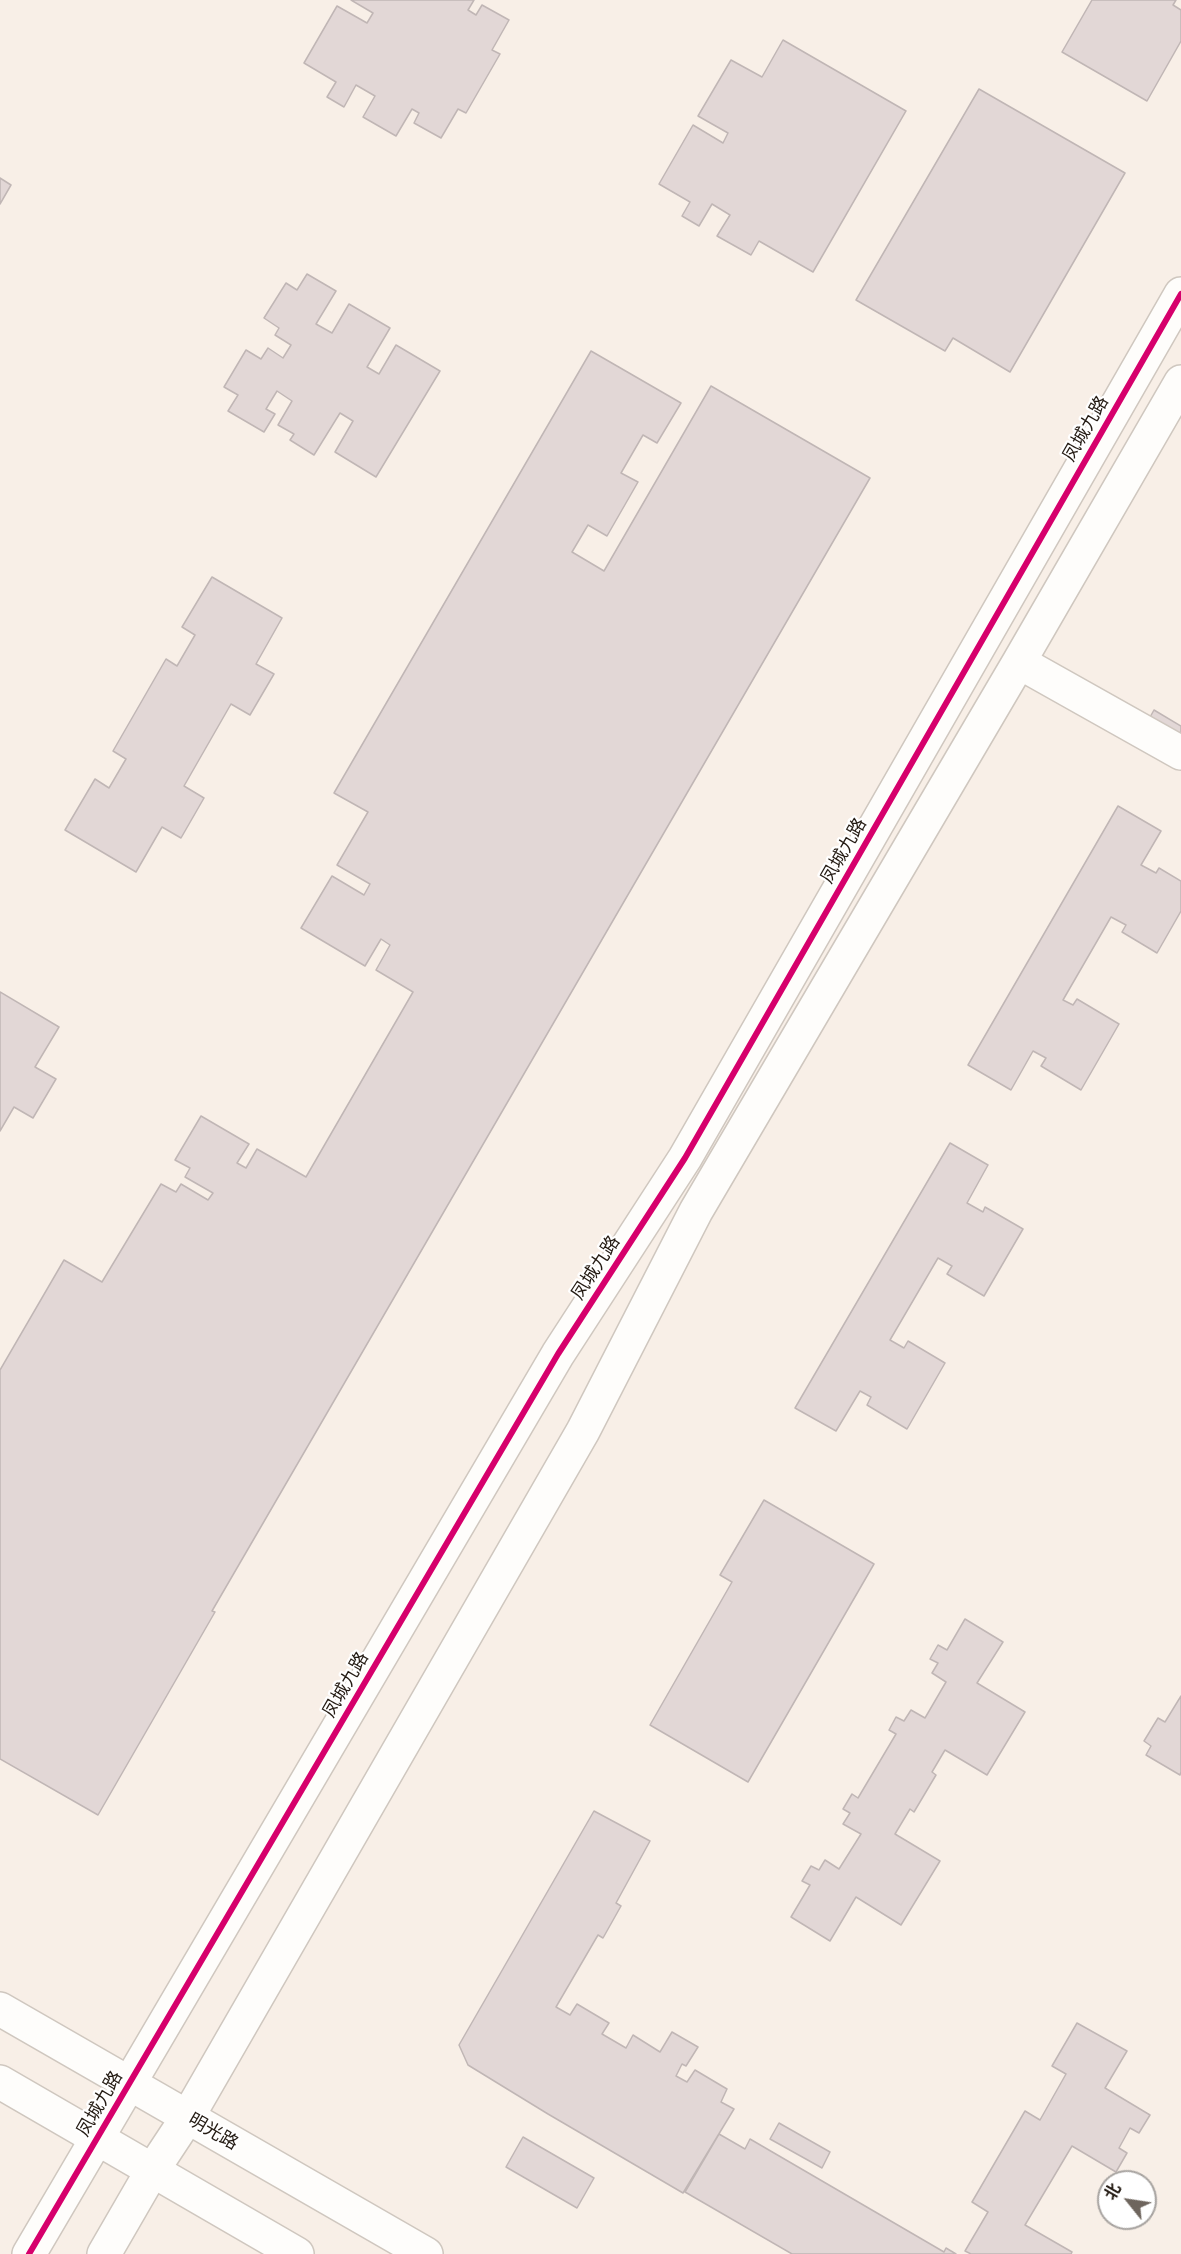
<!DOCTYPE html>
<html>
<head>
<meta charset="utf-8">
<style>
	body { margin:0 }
	#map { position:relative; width:1181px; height:2254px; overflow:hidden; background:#f8efe7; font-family:"Zilla Slab","Noto Sans SC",serif }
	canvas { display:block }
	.north { position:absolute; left:1097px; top:2170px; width:60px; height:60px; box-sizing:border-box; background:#fff; border:2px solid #a7a3a0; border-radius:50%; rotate:300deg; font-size:16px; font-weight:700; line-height:24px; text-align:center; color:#231a12 }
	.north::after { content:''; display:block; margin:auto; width:21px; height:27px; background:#6e655d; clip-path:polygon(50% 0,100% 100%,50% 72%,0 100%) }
</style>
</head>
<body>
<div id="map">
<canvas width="1181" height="2254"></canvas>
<div class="north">北</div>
</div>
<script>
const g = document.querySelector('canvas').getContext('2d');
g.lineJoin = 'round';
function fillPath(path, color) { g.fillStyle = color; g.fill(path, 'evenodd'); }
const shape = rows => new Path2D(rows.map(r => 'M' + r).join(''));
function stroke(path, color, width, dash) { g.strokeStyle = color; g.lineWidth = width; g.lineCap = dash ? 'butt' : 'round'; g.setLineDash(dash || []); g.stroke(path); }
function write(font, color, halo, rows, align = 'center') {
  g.font = font + ' "Zilla Slab","Noto Sans SC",serif'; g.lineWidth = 4.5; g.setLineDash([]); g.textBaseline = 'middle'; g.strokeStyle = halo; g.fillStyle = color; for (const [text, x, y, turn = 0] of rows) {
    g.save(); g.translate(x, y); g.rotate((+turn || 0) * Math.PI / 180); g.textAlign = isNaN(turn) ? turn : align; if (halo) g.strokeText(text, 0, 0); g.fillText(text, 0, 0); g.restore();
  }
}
const building = shape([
	[351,0,474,0,468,10,476,15,482,5,509,20,492,50,500,54,466,113,458,109,441,138,414,123,419,113,412,109,396,136,363,117,375,96,356,85,344,107,327,97,336,82,304,63,337,6,367,23,373,13,351,0],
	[1092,0,1176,0,1173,5,1181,10,1181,41,1147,101,1062,52,1092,0],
	[783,40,906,111,813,272,759,241,751,255,717,236,730,215,712,204,699,226,682,216,690,202,659,184,693,125,723,143,728,133,698,116,731,60,762,77,783,40],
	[979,89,1125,173,1010,372,953,338,945,351,856,300,979,89],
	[0,178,11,185,0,204,0,178],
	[307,274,336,291,316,324,332,333,349,304,390,328,367,367,379,374,396,345,440,371,376,477,335,452,353,421,340,413,314,455,290,440,294,434,278,425,292,401,277,391,266,409,275,414,264,432,228,411,238,395,224,387,246,350,261,359,268,348,283,358,291,345,275,335,279,328,264,318,286,283,297,290,307,274],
	[591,351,681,403,657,443,643,435,621,473,638,482,607,536,588,525,572,552,604,571,711,386,870,478,212,1611,215,1612,98,1815,0,1759,0,1370,64,1260,102,1282,161,1184,176,1192,181,1184,208,1200,213,1193,185,1177,190,1168,175,1160,201,1116,249,1144,237,1163,246,1168,257,1149,306,1177,413,992,376,970,390,945,381,939,365,966,301,928,332,876,364,895,370,884,337,865,368,812,334,793,591,351],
	[212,577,282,618,256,664,274,674,250,715,231,704,184,786,204,798,181,838,162,827,136,872,65,830,95,779,109,788,126,759,113,751,166,659,177,666,195,635,182,627,212,577],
	[1154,710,1181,726,1181,733,1170,753,1140,735,1154,710],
	[1118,806,1161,831,1141,865,1156,873,1159,868,1181,881,1181,911,1157,953,1122,932,1126,925,1111,917,1063,1000,1073,1005,1077,999,1119,1024,1081,1090,1041,1066,1046,1058,1033,1051,1011,1090,968,1065,1118,806],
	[0,992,59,1027,35,1067,56,1079,33,1118,14,1107,0,1131,0,992],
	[950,1143,988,1165,967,1203,983,1212,985,1207,1023,1229,984,1296,947,1274,952,1266,938,1258,890,1340,904,1348,908,1341,945,1363,907,1429,867,1405,871,1397,860,1391,836,1431,795,1408,950,1143],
	[764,1500,874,1564,748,1782,650,1725,732,1582,720,1575,764,1500],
	[965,1619,1003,1642,977,1683,1025,1712,987,1775,945,1750,932,1772,936,1775,914,1812,910,1809,895,1834,940,1861,901,1925,856,1897,830,1941,791,1917,810,1885,802,1881,811,1866,819,1870,825,1860,839,1869,861,1834,843,1824,850,1813,843,1809,852,1794,858,1798,896,1734,889,1730,896,1717,904,1721,911,1710,925,1718,946,1682,932,1673,938,1663,930,1659,938,1645,947,1650,965,1619],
	[1181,1696,1181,1772,1180,1775,1146,1755,1151,1746,1144,1741,1158,1718,1165,1722,1181,1696],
	[594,1811,650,1841,616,1903,621,1906,603,1938,598,1935,556,2007,570,2015,577,2004,609,2023,602,2034,626,2048,633,2035,660,2052,672,2032,698,2047,686,2066,682,2064,676,2076,687,2082,695,2070,727,2089,721,2102,734,2109,683,2193,548,2114,468,2065,459,2045,594,1811],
	[1077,2023,1127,2051,1105,2088,1150,2115,1139,2133,1130,2128,1119,2148,1127,2153,1116,2172,1072,2146,1025,2225,1072,2252,1071,2254,971,2254,965,2251,988,2212,972,2202,1025,2111,1040,2120,1066,2074,1052,2066,1077,2023],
	[779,2123,830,2152,822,2168,770,2139,779,2123],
	[719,2134,745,2149,750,2139,944,2252,946,2248,956,2254,792,2254,685,2192,719,2134],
	[523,2137,594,2178,577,2208,506,2167,523,2137]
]);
fillPath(building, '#e2d7d6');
stroke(building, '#c0b6b5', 1.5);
const minor = shape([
	[1019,662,1181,753],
	[29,2254,558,1354,685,1158,1181,294],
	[104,2254,152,2171,187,2118,583,1431,696,1211,1019,662,1181,382]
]);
const major = shape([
	[0,2009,426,2254],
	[0,2082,297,2254]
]);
stroke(minor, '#cfc7bf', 36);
stroke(major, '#cfc7bf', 36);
stroke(minor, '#fefdfb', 33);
stroke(major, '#fefdfb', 33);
stroke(shape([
	[29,2254,558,1354,685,1158,1181,294]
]), '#d6006c', 6);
write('18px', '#231a12', '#fff', [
	["凤城九路",1086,429,-60],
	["凤城九路",844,851,-60],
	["凤城九路",596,1268,-57],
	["凤城九路",346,1685,-60],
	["凤城九路",100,2104,-60],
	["明光路",213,2132,30]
]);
</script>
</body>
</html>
